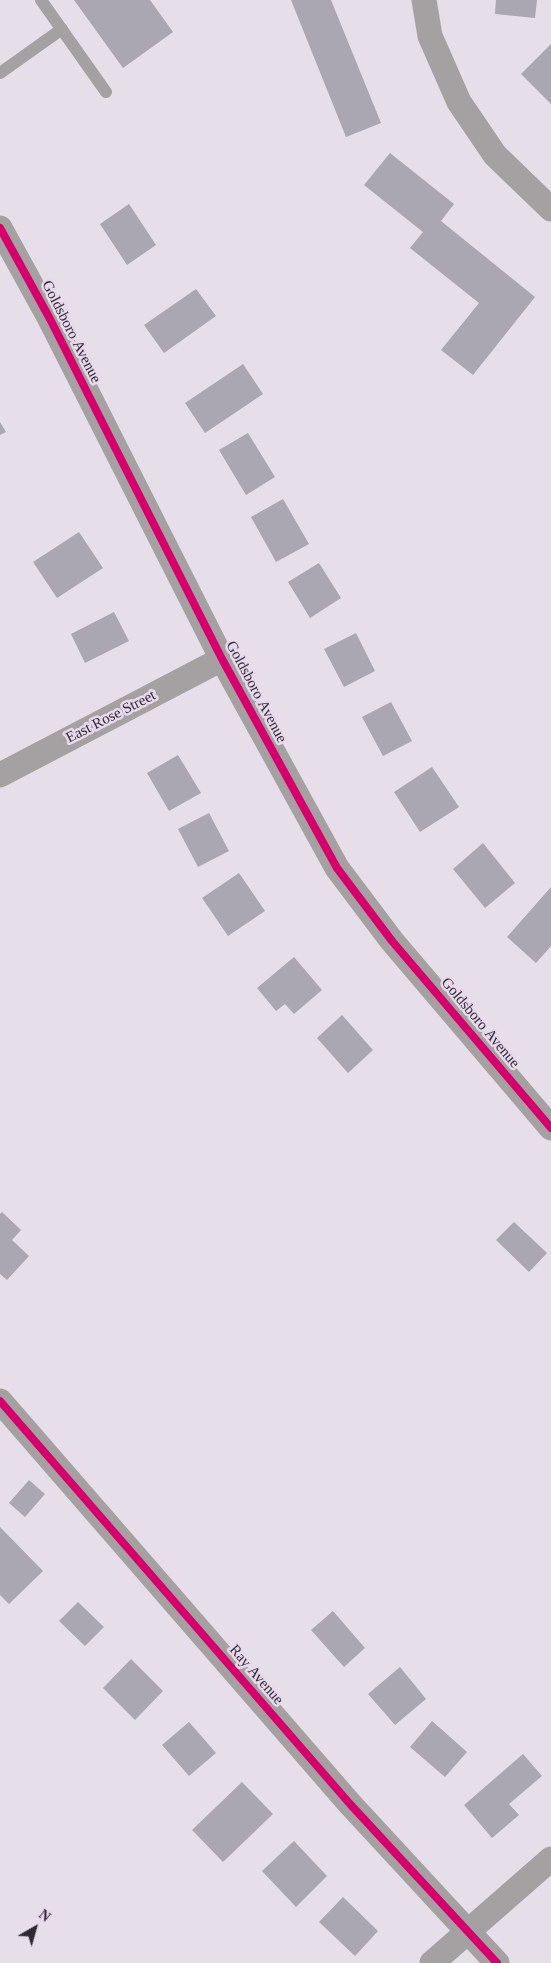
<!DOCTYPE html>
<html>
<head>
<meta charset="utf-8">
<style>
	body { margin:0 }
	#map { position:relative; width:551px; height:1963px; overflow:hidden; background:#e6dee8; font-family:Georgia,serif }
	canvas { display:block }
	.north { position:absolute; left:10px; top:1903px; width:50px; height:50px; -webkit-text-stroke:4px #e8d9ed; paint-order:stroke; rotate:38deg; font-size:14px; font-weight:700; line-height:20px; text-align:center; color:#302b32 }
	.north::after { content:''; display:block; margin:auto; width:18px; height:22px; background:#302b32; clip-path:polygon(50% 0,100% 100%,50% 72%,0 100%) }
</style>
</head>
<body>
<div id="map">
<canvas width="551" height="1963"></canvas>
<div class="north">N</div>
</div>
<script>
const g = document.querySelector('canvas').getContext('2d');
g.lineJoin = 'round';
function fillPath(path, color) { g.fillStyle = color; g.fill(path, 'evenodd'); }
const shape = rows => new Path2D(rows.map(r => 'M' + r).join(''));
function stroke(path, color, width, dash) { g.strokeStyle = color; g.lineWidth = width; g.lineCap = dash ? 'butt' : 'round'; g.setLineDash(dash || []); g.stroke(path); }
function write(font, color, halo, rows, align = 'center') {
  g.font = font + ' Georgia,serif'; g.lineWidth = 5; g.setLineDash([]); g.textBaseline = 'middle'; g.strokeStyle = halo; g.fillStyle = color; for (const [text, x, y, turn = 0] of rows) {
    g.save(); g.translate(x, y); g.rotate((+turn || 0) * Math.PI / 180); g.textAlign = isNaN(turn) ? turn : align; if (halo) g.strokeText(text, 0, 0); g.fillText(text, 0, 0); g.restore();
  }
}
fillPath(shape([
	[74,0,150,0,173,32,123,68],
	[291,0,331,0,381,123,346,137],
	[496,0,537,0,535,18,495,14],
	[551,44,551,104,521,74],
	[390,153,454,204,441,221,535,297,473,375,441,350,479,303,410,248,423,232,364,185],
	[129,204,156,245,127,265,100,224],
	[196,289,216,316,164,353,144,325],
	[243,364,263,394,205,433,185,403],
	[0,422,6,432,0,435],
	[248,433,275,477,246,495,219,450],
	[283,499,309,544,276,562,251,517],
	[79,532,103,568,57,598,33,562],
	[319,563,341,598,310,618,288,582],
	[114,612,129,641,85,663,71,634],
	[356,633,375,671,344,687,324,649],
	[391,702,412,741,383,756,362,717],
	[178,755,201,793,169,811,147,773],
	[432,767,459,807,420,832,394,792],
	[209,813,229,851,198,867,178,829],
	[483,843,515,883,485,908,453,869],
	[239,873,265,911,228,936,202,898],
	[551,887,551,946,536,963,507,937],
	[294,957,322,990,294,1014,285,1004,276,1011,257,988],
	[342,1015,373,1050,348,1073,317,1038],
	[2,1212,21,1230,12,1240,29,1256,7,1280,0,1274,0,1214],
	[514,1222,547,1253,529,1272,496,1240],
	[29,1480,45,1494,25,1517,9,1503],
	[0,1527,43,1571,9,1604,0,1595],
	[78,1602,104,1627,85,1646,59,1621],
	[333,1611,365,1648,344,1667,311,1630],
	[131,1659,163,1691,135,1720,103,1688],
	[400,1667,426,1699,395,1725,368,1694],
	[432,1721,467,1752,445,1777,410,1747],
	[189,1722,216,1753,189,1776,162,1745],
	[523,1754,542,1776,509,1804,519,1815,492,1838,464,1805],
	[242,1782,273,1814,223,1862,192,1830],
	[294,1841,327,1876,296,1907,262,1871],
	[343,1897,378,1931,355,1956,319,1922]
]), '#aaa6b2');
stroke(shape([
	[41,0,106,92],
	[0,73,62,29]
]), '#a5a1a2', 12);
stroke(shape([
	[424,0,430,36,459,102,495,155,551,209],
	[0,228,50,319,222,659,337,868,392,941,551,1128],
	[0,775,222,659],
	[0,1401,350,1804,497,1963],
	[432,1963,551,1859]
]), '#a5a1a2', 25);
stroke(shape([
	[0,228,50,319,222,659,337,868,392,941,551,1128],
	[0,1401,350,1804,497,1963]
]), '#d6006c', 8);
write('15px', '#302b32', '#e8d9ed', [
	["Goldsboro Avenue",71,332,63],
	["Goldsboro Avenue",256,692,62],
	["East Rose Street",111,717,-27],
	["Goldsboro Avenue",480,1023,50],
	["Ray Avenue",256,1675,49]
]);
</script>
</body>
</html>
